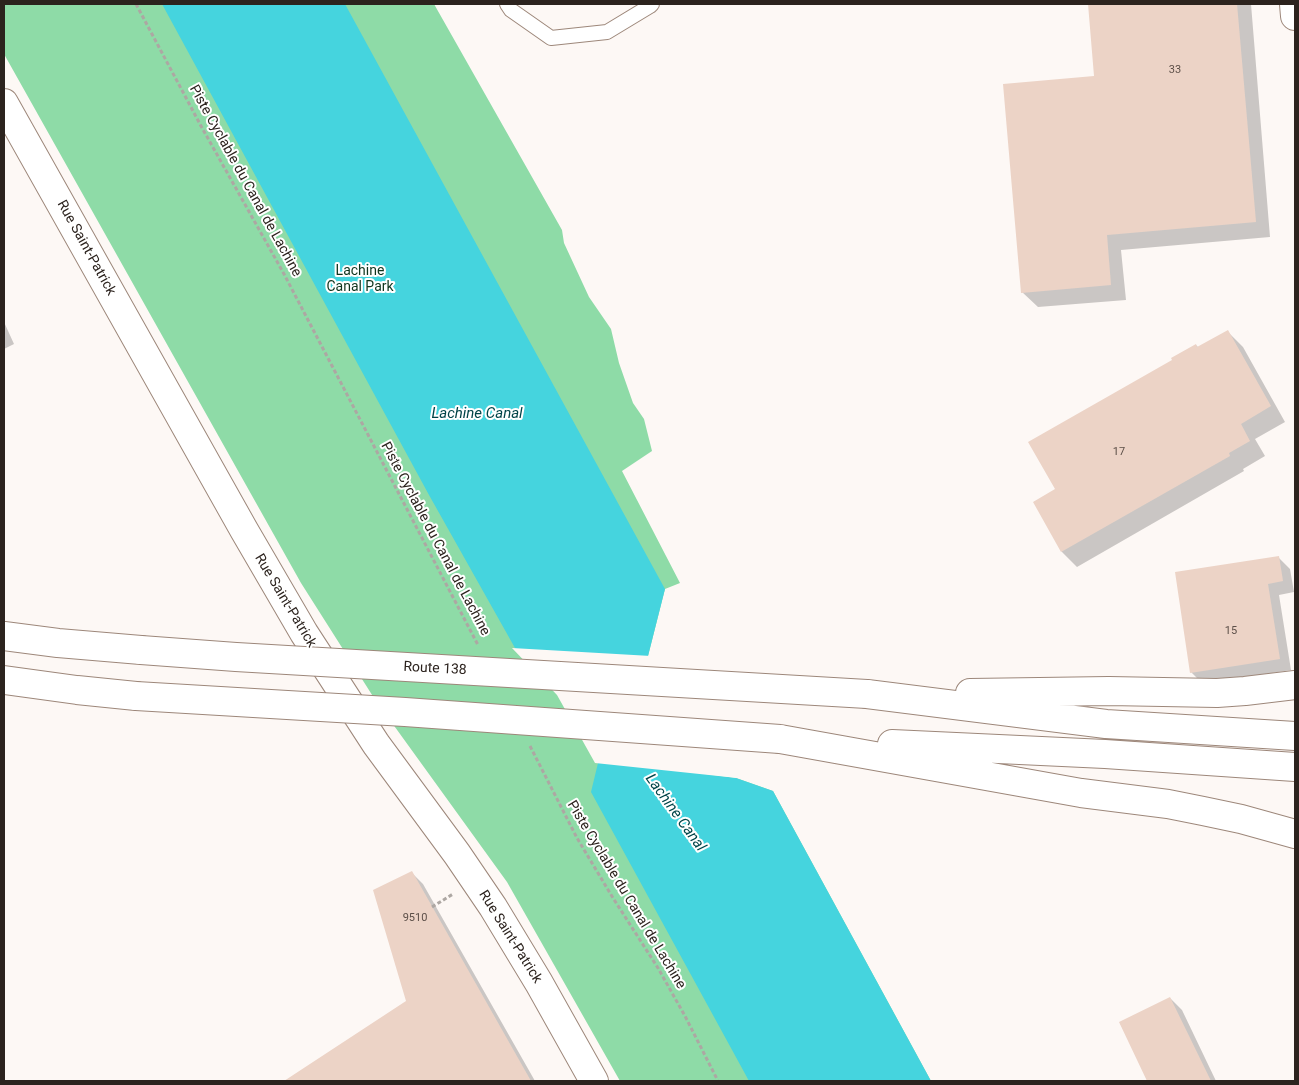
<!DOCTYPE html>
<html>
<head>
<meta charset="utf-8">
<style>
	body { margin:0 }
	#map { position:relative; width:1299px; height:1085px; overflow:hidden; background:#fdf8f5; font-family:Roboto,sans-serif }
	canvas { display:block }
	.frame { position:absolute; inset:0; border:5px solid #2c231e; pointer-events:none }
</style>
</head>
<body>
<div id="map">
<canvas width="1299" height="1085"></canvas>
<div class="frame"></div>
</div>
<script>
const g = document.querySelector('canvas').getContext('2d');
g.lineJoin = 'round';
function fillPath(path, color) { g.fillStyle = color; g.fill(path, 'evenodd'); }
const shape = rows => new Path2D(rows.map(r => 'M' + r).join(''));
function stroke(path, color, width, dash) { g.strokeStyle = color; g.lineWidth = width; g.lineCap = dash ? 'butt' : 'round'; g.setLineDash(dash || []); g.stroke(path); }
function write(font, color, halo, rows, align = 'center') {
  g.font = font + ' Roboto,sans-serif'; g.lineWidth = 4; g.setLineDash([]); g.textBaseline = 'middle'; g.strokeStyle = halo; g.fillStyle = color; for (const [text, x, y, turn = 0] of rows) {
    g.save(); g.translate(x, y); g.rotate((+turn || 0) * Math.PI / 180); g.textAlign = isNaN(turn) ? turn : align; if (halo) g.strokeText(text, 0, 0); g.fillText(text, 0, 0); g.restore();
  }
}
fillPath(shape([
	[4,4,434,4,562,230,564,243,589,297,611,329,619,363,633,403,644,419,652,451,622,471,680,583,665,589,648,656,705,774,736,778,773,791,931,1081,620,1081,507,882,374,698,301,583,4,54]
]), '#8edba7');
fillPath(shape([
	[162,4,345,4,665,589,648,656,705,774,736,778,773,791,931,1081,749,1081,591,792,598,763,559,693,515,648,429,495]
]), '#45d4de');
fillPath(shape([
	[512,648,651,656,707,772,737,776,747,779,595,763,557,695]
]), '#fdf8f5');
fillPath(shape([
	[1089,4,1251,4,1270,237,1121,250,1126,300,1038,307,1022,292,1096,77],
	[4,322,14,344,4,349],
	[1228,332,1243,347,1285,422,1255,439,1265,456,1243,469,1244,471,1077,567,1062,552,1034,502,1057,490,1174,361,1196,345,1199,348],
	[1278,557,1290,569,1294,592,1279,595,1291,670,1203,684,1191,672],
	[411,872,423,884,535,1081,286,1081,407,1002],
	[1170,998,1182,1010,1216,1081,1149,1081,1120,1023]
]), '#0003');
fillPath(shape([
	[1088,4,1237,4,1256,222,1107,235,1111,285,1021,293,1003,84,1094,76],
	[1228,330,1271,406,1241,424,1250,441,1229,453,1230,456,1061,552,1033,502,1055,489,1028,442,1172,360,1171,358,1196,344,1197,347],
	[1279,556,1283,581,1268,584,1280,659,1190,673,1175,572],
	[412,871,531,1081,284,1081,406,1001,373,890],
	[1170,997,1211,1081,1147,1081,1119,1022]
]), '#ecd3c6');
const service = shape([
	[507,4,511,10,551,38,607,32,650,6,652,4]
]);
const tertiary = shape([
	[1294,4,1295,16]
]);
const secondary = shape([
	[4,103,244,530,304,633,376,744,457,854,493,907,539,983,594,1081]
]);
const trunk = shape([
	[4,636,58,643,141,650],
	[4,680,77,690,136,696]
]);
const motorway = shape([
	[970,693,1109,691,1217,693,1245,691,1295,685],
	[867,694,1106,724,1295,736],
	[780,739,1081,793,1168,804,1203,811,1241,819,1295,834],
	[892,744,1105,754,1295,767]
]);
stroke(service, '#9d877a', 16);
stroke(tertiary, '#9d877a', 30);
stroke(secondary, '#9d877a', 30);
stroke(trunk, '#9d877a', 30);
stroke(motorway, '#9d877a', 30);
stroke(shape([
	[136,4,201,126,284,274,478,645],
	[530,746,577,838,613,898,658,968,685,1016,718,1081],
	[432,907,453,894]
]), '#ada7a3', 3, [4, 2.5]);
stroke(service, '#fff', 14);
stroke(tertiary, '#fff', 28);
stroke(secondary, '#fff', 28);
stroke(trunk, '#fff', 28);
stroke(motorway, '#fff', 28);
const trunkBridge = shape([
	[141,650,236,657,867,694],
	[136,696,405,712,780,739]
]);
stroke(trunkBridge, '#9d877a', 30, []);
stroke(trunkBridge, '#fff', 28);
write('11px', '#5c4f48', null, [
	["33",1175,70],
	["17",1119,452],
	["15",1231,631],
	["9510",415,918]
]);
write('14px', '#2c231e', '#fff', [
	["Piste Cyclable du Canal de Lachine",245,181,61],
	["Rue Saint-Patrick",86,248,61],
	["Piste Cyclable du Canal de Lachine",435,539,62],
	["Rue Saint-Patrick",285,601,59],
	["Route 138",435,669,3],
	["Piste Cyclable du Canal de Lachine",626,895,59],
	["Rue Saint-Patrick",510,937,58]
]);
write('14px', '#0e341d', '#fff', [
	["Lachine",360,271],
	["Canal Park",360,287]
]);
write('italic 15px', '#004448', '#fff', [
	["Lachine Canal",477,414],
	["Lachine Canal",675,813,54]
]);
</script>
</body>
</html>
